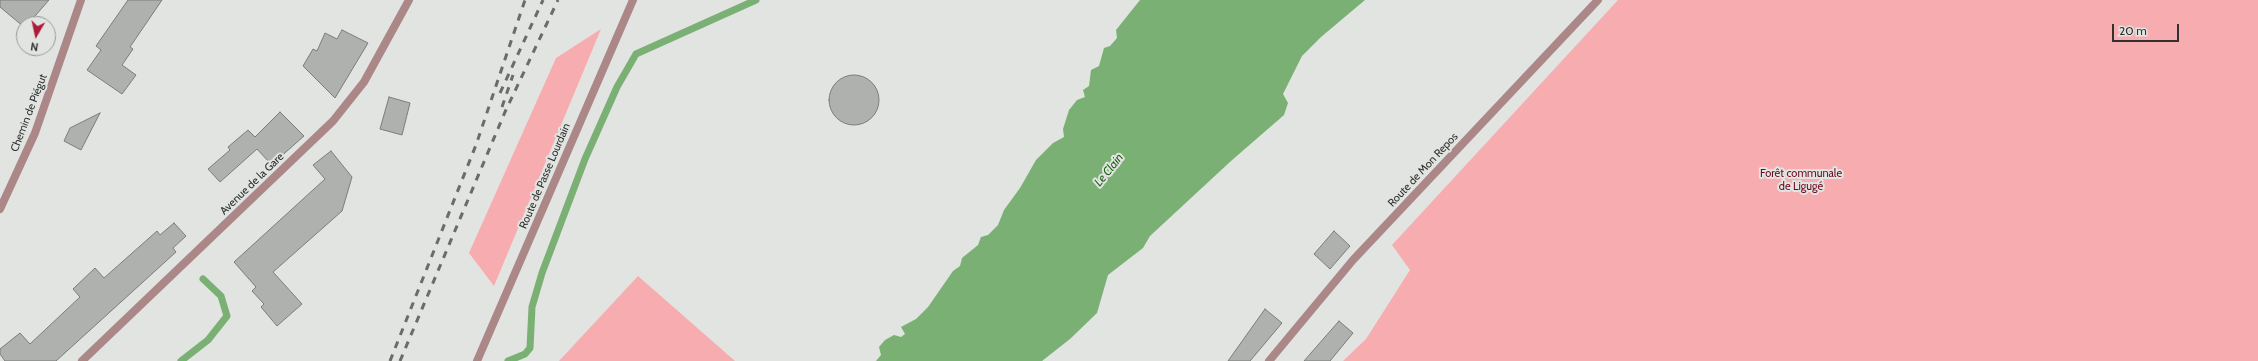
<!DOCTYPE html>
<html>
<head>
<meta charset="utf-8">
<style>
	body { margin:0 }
	#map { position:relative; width:2258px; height:361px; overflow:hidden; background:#e1e4e1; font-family:Cabin,sans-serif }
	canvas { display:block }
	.north { position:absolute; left:16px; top:16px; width:40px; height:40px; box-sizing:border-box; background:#e1e4e1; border:1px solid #9a9c9a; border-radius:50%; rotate:189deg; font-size:11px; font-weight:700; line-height:16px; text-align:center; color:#303130 }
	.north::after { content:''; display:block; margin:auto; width:14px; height:18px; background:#af1a3a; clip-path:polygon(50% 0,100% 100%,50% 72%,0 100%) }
	.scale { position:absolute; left:2112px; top:24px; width:67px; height:18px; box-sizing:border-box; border:2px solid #303130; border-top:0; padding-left:5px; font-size:12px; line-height:14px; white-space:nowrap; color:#303130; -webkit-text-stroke:3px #e1e4e1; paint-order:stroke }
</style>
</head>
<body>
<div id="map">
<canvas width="2258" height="361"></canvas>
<div class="north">N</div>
<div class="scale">20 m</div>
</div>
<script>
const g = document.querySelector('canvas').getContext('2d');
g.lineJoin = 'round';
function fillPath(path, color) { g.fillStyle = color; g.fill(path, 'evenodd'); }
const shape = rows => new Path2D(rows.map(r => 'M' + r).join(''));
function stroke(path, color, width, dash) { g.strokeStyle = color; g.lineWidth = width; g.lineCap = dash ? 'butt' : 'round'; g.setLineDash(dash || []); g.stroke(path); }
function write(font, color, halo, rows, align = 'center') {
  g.font = font + ' Cabin,sans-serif'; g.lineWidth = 4; g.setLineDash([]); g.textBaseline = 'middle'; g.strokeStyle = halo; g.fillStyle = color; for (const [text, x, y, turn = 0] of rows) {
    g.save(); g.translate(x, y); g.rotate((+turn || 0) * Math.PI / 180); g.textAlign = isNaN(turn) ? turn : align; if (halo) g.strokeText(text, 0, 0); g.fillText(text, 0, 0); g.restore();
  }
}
fillPath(shape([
	[1618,0,2258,0,2258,361,1343,361,1366,339,1410,270,1392,245],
	[601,29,494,286,469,253,556,58],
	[638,276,735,361,559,361]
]), '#f7acaf');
fillPath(shape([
	[1140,0,1365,0,1321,37,1302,56,1283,94,1288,103,1284,115,1231,161,1150,236,1143,248,1108,275,1097,313,1070,339,1042,361,876,361,881,355,879,347,885,340,894,335,901,337,905,334,901,327,916,319,928,307,953,271,960,266,962,258,978,245,981,237,988,235,998,225,1004,210,1020,188,1036,160,1053,143,1064,137,1063,129,1069,110,1077,100,1085,97,1083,90,1089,86,1091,70,1099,66,1104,48,1110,46,1117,38,1116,30]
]), '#7bb074');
stroke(shape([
	[181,361,208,340,227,316,221,296,203,279],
	[508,361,525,354,530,348,532,307,542,273,585,159,617,87,636,54,756,0]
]), '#7bb074', 7);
const building = shape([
	[0,0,49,0,28,24,24,24,24,27,0,7,0,0],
	[128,0,162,0,130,47,133,49,122,65,136,75,122,94,87,70,101,50,96,46,128,0],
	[342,30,368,43,335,98,303,66,313,49,317,51,325,33,337,39,342,30],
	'829 100a25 25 0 1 1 50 0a25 25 0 1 1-50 0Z',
	[389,97,410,103,402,135,380,129,389,97],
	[280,112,304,136,269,167,269,162,257,149,220,182,208,169,230,150,228,147,248,130,255,137,280,112],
	[100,113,81,150,64,141,70,128,100,113],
	[331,151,352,177,342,211,273,272,302,304,277,326,261,307,264,304,252,291,256,287,234,262,325,179,313,165,331,151],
	[174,223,186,236,173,248,176,252,56,361,5,361,0,354,0,349,20,333,30,344,80,297,73,289,95,268,104,278,157,231,160,235,174,223],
	[1334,231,1350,246,1330,269,1314,254,1334,231],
	[1265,309,1282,323,1250,361,1228,361,1265,309],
	[1339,321,1353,333,1330,361,1304,361,1339,321]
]);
fillPath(building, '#aeb1ae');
stroke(building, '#7a7d7a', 1);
stroke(shape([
	[0,209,35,133,81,0],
	[82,361,333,121,364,82,409,0],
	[477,361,633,0],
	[1269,361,1353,260,1598,0]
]), '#ac8788', 8);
stroke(shape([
	[500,93,543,0],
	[502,107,513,75],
	[390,361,476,145,525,0],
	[400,361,505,112,558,0]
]), '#6a6b6a', 3, [7, 7]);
write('11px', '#303130', '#e1e4e1', [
	["Chemin de Piégut",29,113,-69],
	["Route de Mon Repos",1423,170,-47],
	["Route de Passe Lourdain",545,176,-67],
	["Avenue de la Gare",252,184,-44]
]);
write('11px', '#6e0720', '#e1e4e1', [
	["Forêt communale",1801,174],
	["de Ligugé",1801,187]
]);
write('italic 12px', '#1a6211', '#e1e4e1', [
	["Le Clain",1109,170,-51]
]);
</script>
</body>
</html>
